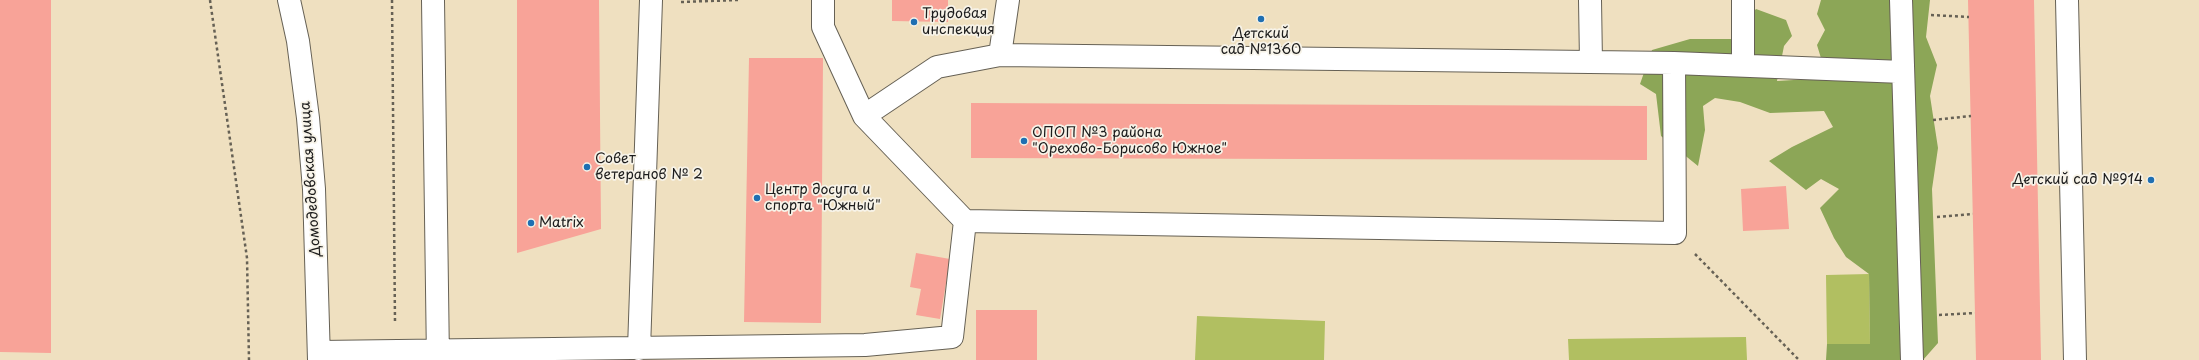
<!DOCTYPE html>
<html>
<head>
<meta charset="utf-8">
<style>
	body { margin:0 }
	canvas { display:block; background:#efe0c0 }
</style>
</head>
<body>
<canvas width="2199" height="360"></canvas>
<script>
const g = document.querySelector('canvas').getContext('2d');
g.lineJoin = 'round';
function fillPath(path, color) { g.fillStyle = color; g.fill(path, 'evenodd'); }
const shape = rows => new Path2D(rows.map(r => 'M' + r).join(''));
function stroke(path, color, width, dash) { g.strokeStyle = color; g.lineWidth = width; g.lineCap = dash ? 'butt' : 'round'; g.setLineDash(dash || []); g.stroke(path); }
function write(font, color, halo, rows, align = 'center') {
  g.font = font + ' "Playpen Sans",sans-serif'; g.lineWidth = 3.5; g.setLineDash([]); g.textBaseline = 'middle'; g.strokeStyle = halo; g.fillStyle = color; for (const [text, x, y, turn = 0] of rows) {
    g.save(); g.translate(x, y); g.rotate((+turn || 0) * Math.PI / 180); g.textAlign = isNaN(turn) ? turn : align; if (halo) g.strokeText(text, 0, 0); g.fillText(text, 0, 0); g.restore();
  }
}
fillPath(shape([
	[1869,274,1870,344,1827,344,1826,275],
	[1197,316,1325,321,1324,360,1195,360],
	[1746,337,1747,360,1569,360,1568,339]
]), '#b1bf61');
fillPath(shape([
	[1821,0,1930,0,1926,37,1937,65,1930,96,1938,148,1932,189,1938,343,1923,360,1826,360,1827,344,1870,344,1869,274,1846,257,1834,238,1820,208,1839,189,1821,179,1806,190,1769,161,1792,147,1833,127,1824,111,1770,113,1740,102,1715,98,1703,106,1705,130,1698,166,1661,136,1656,94,1640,84,1652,50,1690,39,1731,39,1756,9,1786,20,1792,36,1784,46,1777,81,1827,78,1817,45,1825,30,1817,14]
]), '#8ca657');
fillPath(shape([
	[0,0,51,0,51,353,0,352],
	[517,0,599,0,601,229,517,253],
	[892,0,948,0,948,22,892,21],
	[1968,0,2034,0,2041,360,1976,360],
	[749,58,823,58,821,323,744,322],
	[971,103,1647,106,1647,160,971,158],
	[1786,186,1789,229,1743,231,1741,189],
	[916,253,950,259,940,319,916,315,921,289,910,287],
	[976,310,1037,310,1037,360,976,360]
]), '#f8a398');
const minor = shape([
	[289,0,298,41,308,118,314,189,319,360],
	[433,0,438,360],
	[823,0,823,27,864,116,965,221],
	[1590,0,1591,62],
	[1901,0,1912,360],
	[2067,0,2075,360],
	[1000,55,1674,63],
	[1743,65,1743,0],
	[864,116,937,67,1000,55,1008,0],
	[639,349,651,0],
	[320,352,865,345,952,337,965,221,1675,233,1674,63,1903,72]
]);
stroke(minor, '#666155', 24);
stroke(shape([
	[210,0,247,258,249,360],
	[392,0,395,322],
	[681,2,738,0],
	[1931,15,1969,17],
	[1933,120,1971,116],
	[1937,217,1973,214],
	[1695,254,1799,360],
	[1939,315,1975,313]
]), '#666155', 2.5, [3, 3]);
stroke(minor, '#fff', 22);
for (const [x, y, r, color] of [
	[1261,19,4,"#1f6fb2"],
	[914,22,4,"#1f6fb2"],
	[1024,141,4,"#1f6fb2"],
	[587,167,4,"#1f6fb2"],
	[2151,180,4,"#1f6fb2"],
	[757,198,4,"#1f6fb2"],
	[531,223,4,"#1f6fb2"]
]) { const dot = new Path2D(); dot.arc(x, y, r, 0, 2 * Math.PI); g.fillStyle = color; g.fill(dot); stroke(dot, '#f7f3e8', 1.5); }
write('14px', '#1c1c1c', '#f7f3e8', [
	["Трудовая",922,14],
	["инспекция",922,30],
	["Детский",1261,34,"center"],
	["сад №1360",1261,50,"center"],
	["ОПОП №3 района",1032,133],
	["\"Орехово-Борисово Южное\"",1032,149],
	["Совет",595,159],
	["ветеранов № 2",595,175],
	["Детский сад №914",2143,180,"right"],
	["Центр досуга и",765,190],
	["спорта \"Южный\"",765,206],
	["Matrix",539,223]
], 'left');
write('14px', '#1c1c1c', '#f7f3e8', [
	["Домодедовская улица",311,179,-94]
]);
</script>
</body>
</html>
